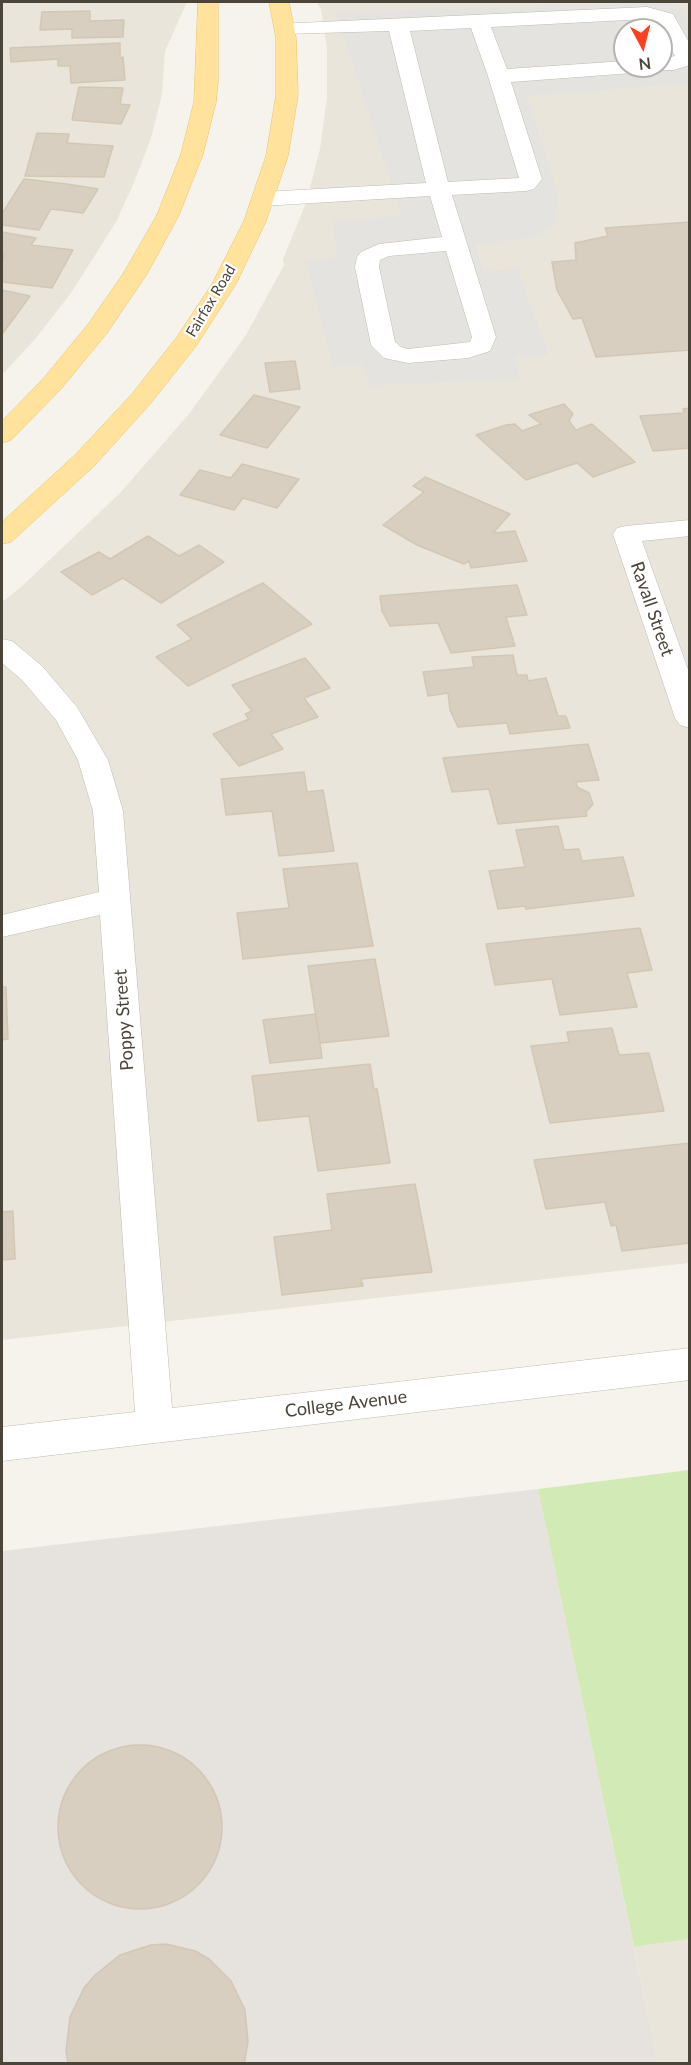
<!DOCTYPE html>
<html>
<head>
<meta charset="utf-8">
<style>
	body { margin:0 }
	#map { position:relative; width:691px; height:2065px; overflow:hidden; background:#f6f3ec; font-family:Lato,sans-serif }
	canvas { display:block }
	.frame { position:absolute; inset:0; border:3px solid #4b4439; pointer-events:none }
	.north { position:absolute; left:613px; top:18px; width:60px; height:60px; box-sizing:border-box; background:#fff; border:2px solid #b7b4b0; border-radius:50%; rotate:173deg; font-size:16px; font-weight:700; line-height:24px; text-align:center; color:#4b4439 }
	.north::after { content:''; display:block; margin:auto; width:21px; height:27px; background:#fc3f1d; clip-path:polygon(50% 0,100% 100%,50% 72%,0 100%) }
</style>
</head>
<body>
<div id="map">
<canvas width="691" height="2065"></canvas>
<div class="frame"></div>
<div class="north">N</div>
</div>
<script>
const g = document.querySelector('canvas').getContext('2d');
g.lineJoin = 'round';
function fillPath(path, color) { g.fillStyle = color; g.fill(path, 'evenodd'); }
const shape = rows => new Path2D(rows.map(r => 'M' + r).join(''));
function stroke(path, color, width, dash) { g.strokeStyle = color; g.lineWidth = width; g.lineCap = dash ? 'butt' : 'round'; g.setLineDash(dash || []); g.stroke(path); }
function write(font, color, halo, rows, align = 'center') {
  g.font = font + ' Lato,sans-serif'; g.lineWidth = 4.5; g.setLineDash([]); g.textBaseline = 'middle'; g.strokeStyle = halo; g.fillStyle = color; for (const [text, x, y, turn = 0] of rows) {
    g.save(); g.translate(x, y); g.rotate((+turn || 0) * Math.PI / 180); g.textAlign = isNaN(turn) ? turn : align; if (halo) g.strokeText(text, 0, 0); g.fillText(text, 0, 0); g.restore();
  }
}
fillPath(shape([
	[2,2,187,2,165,51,162,94,151,138,133,185,116,222,71,293,36,338,2,375],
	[316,2,689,2,689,1263,2,1340,2,602,21,587,120,493,189,414,246,335,284,265,283,259,306,203,320,149,327,97,327,49,321,9],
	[625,30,661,30,661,66,625,66],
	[689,1939,689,2063,658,2063,634,1947]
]), '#eae5da');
fillPath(shape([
	[538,1489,658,2063,2,2063,2,1551]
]), '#e6e2dd');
fillPath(shape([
	[689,1470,689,1939,634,1947,538,1489]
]), '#d2eab5');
fillPath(shape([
	[677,2,689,25,689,83,527,96,558,195,556,225,531,238,475,245,483,271,517,269,549,355,514,357,520,378,371,386,363,365,333,366,305,260,337,257,333,221,402,216,336,12],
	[625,30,661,30,661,66,625,66]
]), '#e5e3e0');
const building = shape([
	[90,11,90,21,124,20,123,37,72,38,72,29,40,30,42,12,90,11],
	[120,43,120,58,123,57,125,80,71,83,70,66,58,66,58,59,11,62,10,48,120,43],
	[79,87,123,88,120,104,130,105,121,124,72,120,79,87],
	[37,133,69,134,67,143,113,146,104,177,25,176,37,133],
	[24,179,67,184,98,189,83,213,51,209,39,230,2,225,2,214,24,179],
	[690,222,690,350,596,357,582,318,573,319,557,290,552,262,576,260,575,243,608,236,605,228,690,222],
	[2,232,36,238,31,245,73,250,52,288,2,282,2,260,5,255,2,254,2,232],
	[2,290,30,296,3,333,2,333,2,290],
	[295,361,300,389,270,392,265,363,295,361],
	[254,395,300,407,267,448,220,435,254,395],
	[564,404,573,414,569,421,576,430,592,424,635,462,593,477,577,463,526,480,476,435,506,425,515,424,522,431,541,424,529,415,564,404],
	[690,408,690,448,653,451,640,416,684,413,683,409,690,408],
	[242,464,299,479,277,508,243,498,234,510,180,495,200,470,231,478,242,464],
	[425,477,510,514,493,533,515,531,527,561,471,568,469,561,464,564,417,545,383,525,424,492,413,486,425,477],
	[148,536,179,556,199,545,224,562,161,603,123,578,92,595,61,572,99,552,110,559,148,536],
	[263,583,312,624,188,686,156,657,192,639,177,625,263,583],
	[517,585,527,615,506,617,515,646,451,653,438,623,390,626,382,611,380,596,517,585],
	[513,655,517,675,527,675,528,681,546,678,558,716,566,716,570,728,510,734,507,723,458,727,450,710,448,693,428,696,423,672,474,667,472,657,513,655],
	[305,658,330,688,304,698,318,717,271,734,283,749,239,766,213,734,249,719,245,714,252,711,232,685,305,658],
	[588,744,599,780,576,782,577,787,589,793,593,804,586,812,587,816,498,824,489,789,452,792,443,758,588,744],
	[304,772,307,792,323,790,334,851,279,856,272,811,226,815,221,779,304,772],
	[558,826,564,850,579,849,582,861,623,857,634,896,526,909,525,906,498,909,489,871,525,867,516,830,558,826],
	[357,863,373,946,243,959,237,913,289,908,283,869,357,863],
	[640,928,652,970,627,973,637,1007,560,1015,552,979,495,985,486,944,640,928],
	[375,959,389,1036,320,1043,308,966,375,959],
	[2,987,6,987,8,1039,2,1040,2,987],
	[316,1014,322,1058,270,1063,263,1020,316,1014],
	[612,1028,619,1055,649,1053,664,1111,550,1123,531,1046,569,1042,567,1032,612,1028],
	[370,1064,374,1089,377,1089,390,1163,318,1171,309,1116,258,1121,252,1076,370,1064],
	[690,1143,690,1243,622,1251,616,1225,611,1226,605,1202,546,1209,534,1160,690,1143],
	[415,1184,432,1272,361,1279,363,1286,282,1295,274,1237,332,1230,327,1194,415,1184],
	[13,1211,15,1259,2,1260,2,1212,13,1211],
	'58 1827a82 82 0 1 1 164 0a82 82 0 1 1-164 0Z',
	[166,1944,195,1951,209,1959,231,1981,245,2010,248,2042,244,2064,68,2064,66,2051,70,2017,84,1988,95,1975,120,1955,151,1945,166,1944]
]);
fillPath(building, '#d8cfc1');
stroke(building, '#d3c7b4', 1.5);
const minor = shape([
	[647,7,673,14,690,44,690,65,674,70,654,70,646,72,511,82,542,179,534,189,526,191,452,195,496,337,490,351,468,358,408,363,384,358,371,345,355,267,357,257,361,252,379,244,442,237,430,196,263,206,255,204,252,199,255,194,263,192,426,183,389,31,284,34,277,32,274,28,277,24,647,7],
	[647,19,658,22,675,56,661,59,661,66,625,66,625,61,507,69,491,27,647,19],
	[471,28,488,76,519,178,448,182,410,31,471,28],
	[446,251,472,337,470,342,408,349,401,347,395,342,379,267,380,260,389,256,446,251],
	[690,520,690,536,642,541,690,675,690,728,680,725,675,718,613,534,617,528,626,526,690,520],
	[2,639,12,641,42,666,77,707,108,760,123,811,172,1408,690,1348,690,1380,2,1461,2,1427,135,1412,100,915,2,937,2,915,99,892,93,811,78,760,56,720,22,680,2,663,2,639]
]);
const major = shape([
	[198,2,218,2,218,82,216,102,203,154,179,215,147,274,107,333,61,389,11,440,2,443,2,421,43,379,89,323,123,274,157,215,181,154,194,102,198,2],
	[269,2,289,2,296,38,298,95,288,156,266,221,236,284,196,346,150,404,94,466,11,542,2,544,2,522,76,454,132,394,177,337,212,284,244,221,266,156,276,95,276,38,269,2]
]);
stroke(minor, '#c2bbae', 1);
stroke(major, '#e6c16a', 1);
fillPath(minor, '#fff');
fillPath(major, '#ffe39c');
write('15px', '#4b4439', '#fff', [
	["Fairfax Road",211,301,-59]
]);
write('18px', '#4b4439', '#fff', [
	["Ravall Street",652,609,71],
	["Poppy Street",124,1020,-94],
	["College Avenue",346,1404,-7]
]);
</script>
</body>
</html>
